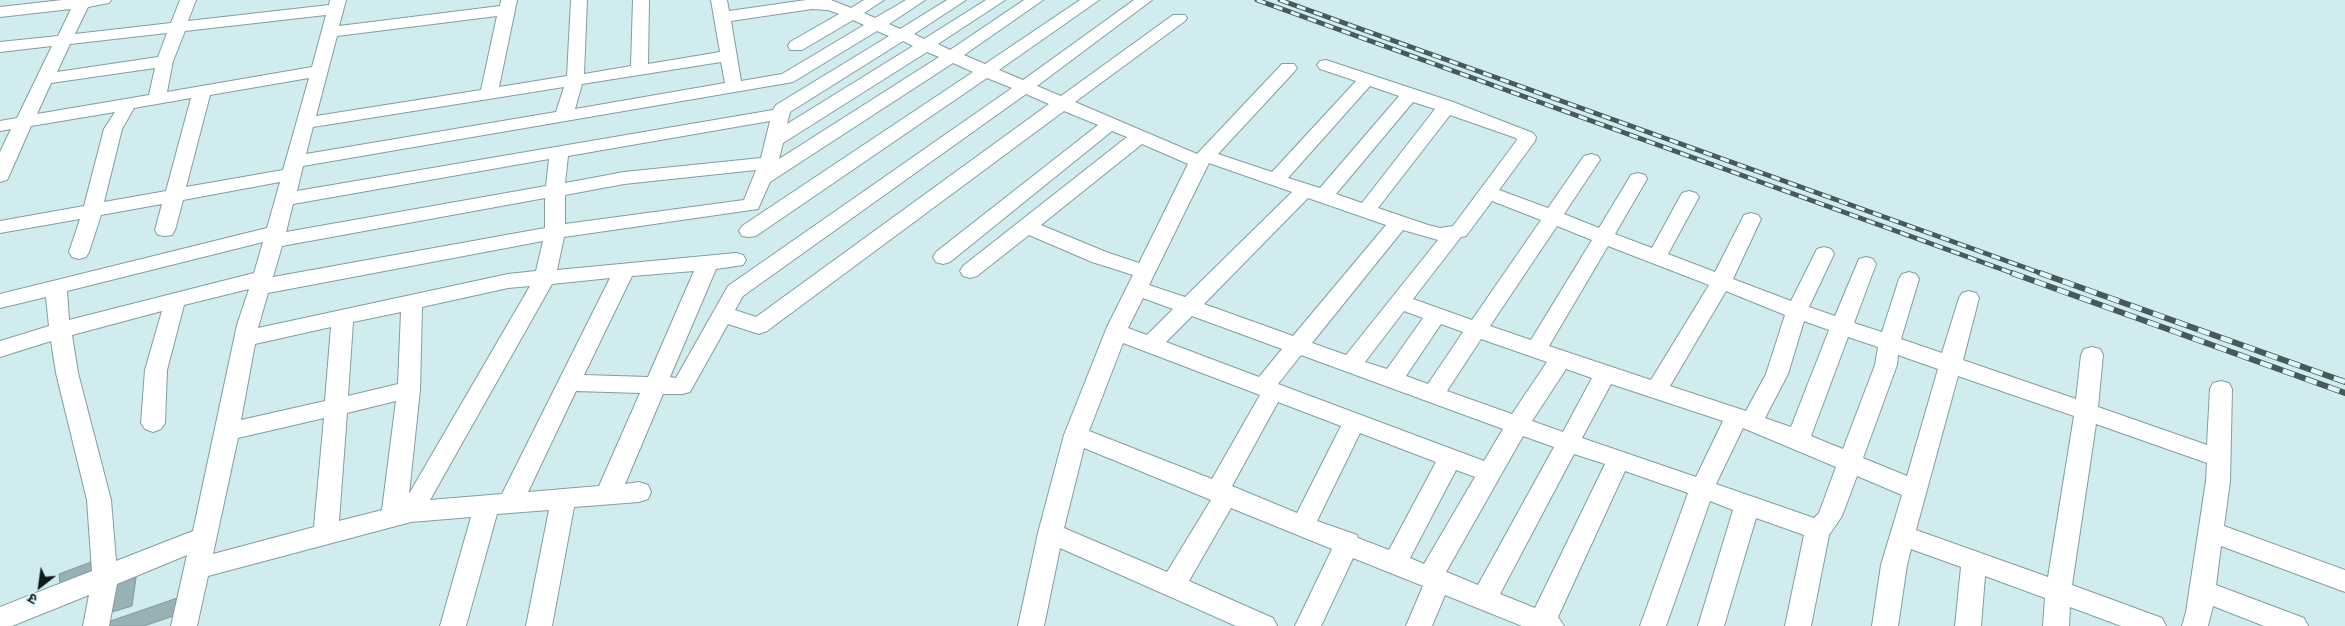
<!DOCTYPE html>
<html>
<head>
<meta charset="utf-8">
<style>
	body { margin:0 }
	#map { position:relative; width:2345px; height:626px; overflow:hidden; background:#d0ecef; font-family:"Exo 2","Noto Sans Devanagari",sans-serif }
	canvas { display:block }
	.north { position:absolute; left:15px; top:561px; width:50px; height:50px; -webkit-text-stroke:4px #ddf9fc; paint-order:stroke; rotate:210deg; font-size:14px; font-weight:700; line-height:20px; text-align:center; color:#101a1b }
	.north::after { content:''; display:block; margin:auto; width:18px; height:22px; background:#101a1b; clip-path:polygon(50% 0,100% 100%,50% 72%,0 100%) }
</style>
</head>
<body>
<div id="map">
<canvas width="2345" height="626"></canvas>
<div class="north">उ</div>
</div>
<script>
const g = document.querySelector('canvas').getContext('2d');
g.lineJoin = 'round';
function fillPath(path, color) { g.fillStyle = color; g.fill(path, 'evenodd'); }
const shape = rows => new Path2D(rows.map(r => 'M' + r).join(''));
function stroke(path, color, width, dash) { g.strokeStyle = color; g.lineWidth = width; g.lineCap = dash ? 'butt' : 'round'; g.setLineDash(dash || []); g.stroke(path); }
const building = shape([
	[99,559,99,571,60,586,59,574,99,559],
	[137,571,132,606,102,615,108,579,137,571],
	[183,596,182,613,144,626,102,626,102,624,183,596]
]);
fillPath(building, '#97b1b4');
stroke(building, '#7f999c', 1);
const minor = shape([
	[62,0,111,0,109,3,88,7,75,34,171,23,180,0,196,0,188,21,329,5,330,0,346,0,339,26,500,6,501,0,517,0,499,87,567,76,571,0,587,0,584,74,631,66,633,0,649,0,648,64,720,52,711,0,727,0,729,11,806,0,831,0,851,8,864,0,884,0,864,13,875,18,906,0,925,0,889,24,900,29,947,0,966,0,914,34,924,39,986,0,1005,0,938,44,950,50,1024,0,1043,0,964,55,985,64,1080,0,1099,0,999,70,1023,80,1134,0,1152,0,1037,86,1061,96,1173,15,1185,15,1187,18,1185,21,1075,102,1197,154,1282,64,1294,64,1297,68,1294,72,1218,154,1272,172,1356,81,1320,69,1317,65,1320,61,1326,60,1453,102,1533,133,1536,137,1535,141,1499,190,1548,208,1584,156,1591,154,1598,156,1600,160,1564,214,1599,228,1631,175,1638,173,1645,175,1647,179,1615,234,1652,248,1682,193,1689,191,1696,193,1699,197,1668,254,1715,272,1744,215,1751,213,1758,215,1761,219,1733,279,1791,301,1817,249,1824,247,1831,249,1834,254,1809,307,1835,316,1859,259,1866,257,1873,259,1876,264,1854,323,1882,332,1899,279,1902,274,1909,272,1916,274,1919,279,1901,339,1942,353,1959,298,1962,293,1969,291,1976,293,1979,298,1963,360,2076,399,2081,355,2084,349,2092,347,2100,349,2103,355,2098,407,2207,445,2210,389,2213,383,2221,381,2229,383,2232,389,2230,481,2224,526,2345,570,2345,592,2221,546,2216,585,2304,618,2308,626,2264,626,2213,606,2208,626,2182,626,2186,612,2206,481,2207,463,2096,424,2072,585,2162,618,2166,626,2121,626,2070,607,2069,626,2043,626,2045,598,1985,576,1981,626,1955,626,1961,567,1911,549,1907,565,1898,626,1872,626,1881,565,1902,495,1857,476,1842,516,1829,535,1811,626,1785,626,1804,535,1756,518,1724,626,1698,626,1733,510,1710,501,1666,626,1640,626,1688,493,1625,471,1558,617,1564,626,1522,626,1445,595,1432,626,1406,626,1423,586,1353,558,1321,626,1295,626,1332,549,1231,508,1189,581,1273,618,1277,626,1236,626,1060,548,1044,626,1018,626,1038,533,1064,435,1107,327,1133,275,1092,262,1029,235,977,276,970,278,963,276,960,271,963,266,1127,137,1112,131,950,262,943,264,936,262,933,257,936,252,1098,125,1064,111,767,331,759,334,728,324,690,392,682,394,663,394,625,484,639,482,648,485,651,492,648,499,639,502,574,507,552,626,526,626,549,510,497,514,466,626,440,626,471,517,411,522,208,576,197,626,171,626,187,555,117,584,109,626,83,626,89,595,12,626,0,626,0,607,92,571,87,500,56,373,51,341,0,357,0,341,49,326,46,297,0,308,0,294,267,228,280,182,183,200,175,230,172,235,165,236,158,235,155,230,162,204,101,215,89,252,86,257,79,259,72,257,69,252,80,219,0,233,0,221,84,206,104,129,115,112,31,126,9,176,7,180,0,182,0,152,11,129,0,131,0,121,17,118,52,46,0,52,0,42,58,36,71,9,0,17,0,7,62,0],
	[812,9,828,10,839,14,790,42,788,46,790,50,802,50,853,20,864,25,782,74,741,81,731,21,812,9],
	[326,15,312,67,167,92,173,61,185,31,326,15],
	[497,16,481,90,316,116,337,36,497,16],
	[877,31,889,36,776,105,773,110,297,191,303,166,793,82,877,31],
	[167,33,158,57,57,72,70,44,167,33],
	[903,41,913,46,787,124,790,112,903,41],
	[927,52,939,57,779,159,783,143,927,52],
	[721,62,725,83,575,109,582,84,721,62],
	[953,63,973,72,742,226,739,231,742,236,749,237,756,236,987,78,1012,88,728,286,676,378,670,377,716,269,743,265,746,260,743,255,736,253,557,270,564,237,758,209,770,182,953,63],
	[155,68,149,95,37,114,51,83,155,68],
	[309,78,283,170,186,187,210,95,309,78],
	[1370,86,1399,96,1320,188,1288,178,1370,86],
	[564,87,556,112,306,154,313,127,564,87],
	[1026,94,1049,104,756,317,735,310,743,296,1026,94],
	[191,98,166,191,104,202,122,129,134,108,191,98],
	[1413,102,1435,109,1362,203,1336,194,1413,102],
	[1450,115,1516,138,1517,140,1453,226,1440,228,1428,225,1378,208,1450,115],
	[770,121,761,158,624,172,565,183,568,156,770,121],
	[1142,144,1188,164,1139,263,1106,252,1041,225,1142,144],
	[549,159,546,186,286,232,293,204,549,159],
	[1209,163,1292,192,1185,297,1149,285,1209,163],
	[756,170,744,200,565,224,565,195,624,184,756,170],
	[545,198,545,228,273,277,282,246,545,198],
	[1308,198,1386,225,1293,336,1204,304,1308,198],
	[1492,201,1541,220,1472,320,1413,299,1461,237,1466,236,1492,201],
	[1557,226,1592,240,1531,340,1490,326,1557,226],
	[1403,230,1438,240,1346,355,1312,343,1403,230],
	[543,241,536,271,508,274,258,328,268,293,543,241],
	[263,242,254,273,69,320,67,291,263,242],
	[1608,246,1709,285,1651,380,1549,346,1608,246],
	[694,271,648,377,584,375,632,276,694,271],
	[610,278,502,494,430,500,552,284,610,278],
	[530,286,409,494,420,390,422,307,508,288,530,286],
	[249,289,237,325,193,531,116,561,111,500,78,373,72,335,162,311,145,370,141,423,145,429,153,432,161,429,165,423,167,370,184,305,249,289],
	[1726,291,1785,315,1766,374,1746,411,1670,386,1726,291],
	[1143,298,1173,309,1147,335,1128,328,1143,298],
	[1404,311,1423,318,1387,369,1365,362,1404,311],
	[401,312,398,384,348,396,353,322,401,312],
	[1192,316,1282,349,1259,377,1166,342,1192,316],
	[1804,321,1829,330,1791,427,1765,418,1788,374,1804,321],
	[1441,324,1463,332,1428,384,1406,376,1441,324],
	[331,327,325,401,241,420,255,344,331,327],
	[1848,337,1878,347,1875,365,1843,449,1811,436,1848,337],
	[1481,339,1547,362,1512,414,1447,391,1481,339],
	[1123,343,1260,395,1212,479,1089,431,1123,343],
	[1301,355,1503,429,1484,461,1278,384,1301,355],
	[1898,355,1938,369,1907,476,1863,458,1897,365,1898,355],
	[1566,369,1592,378,1563,432,1532,421,1566,369],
	[1958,376,2074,416,2048,577,1916,530,1958,376],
	[1611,384,1723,421,1696,477,1582,438,1611,384],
	[576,391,640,393,599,486,528,492,576,391],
	[396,401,382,510,339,521,347,413,396,401],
	[1278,402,1341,426,1297,513,1232,486,1278,402],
	[324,418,314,527,213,554,238,438,324,418],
	[1743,428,1836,467,1819,513,1814,518,1716,484,1743,428],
	[1360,433,1436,462,1389,550,1358,538,1357,535,1317,521,1360,433],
	[1523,436,1554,447,1478,585,1449,573,1446,572,1523,436],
	[1084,448,1211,500,1167,572,1064,528,1084,448],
	[1574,454,1605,464,1535,608,1500,594,1574,454],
	[1456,470,1475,477,1424,564,1410,558,1456,470]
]);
stroke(minor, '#839da0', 2);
fillPath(minor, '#fff');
const railFar1 = shape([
	[1257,0,2015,274],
	[1280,0,2043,274]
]);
const rail = shape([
	[2012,273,2345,393],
	[2040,273,2345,382]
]);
stroke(railFar1, '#49585a', 5);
stroke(rail, '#49585a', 6);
stroke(railFar1, '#ddf9fc', 3, [9]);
stroke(rail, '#ddf9fc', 4.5, [12]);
</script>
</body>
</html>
